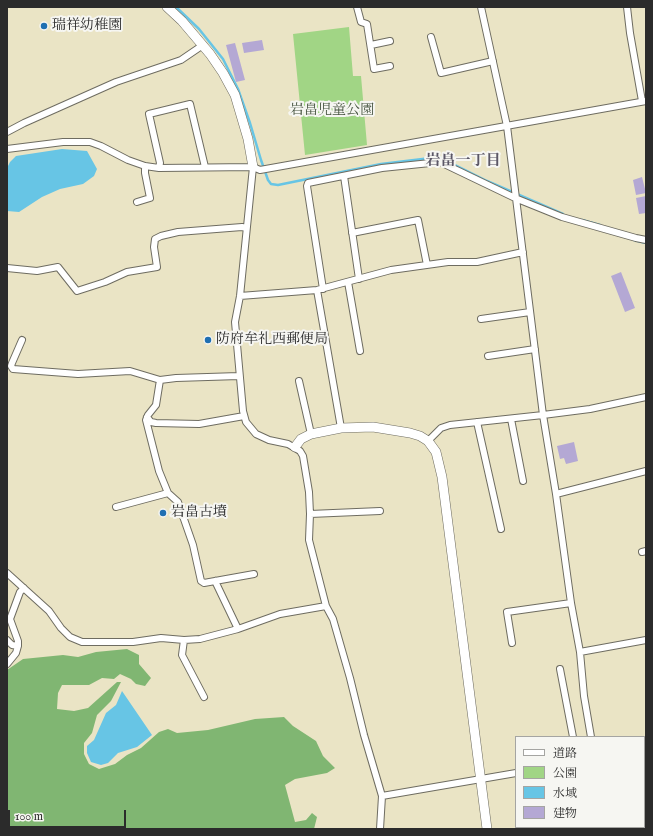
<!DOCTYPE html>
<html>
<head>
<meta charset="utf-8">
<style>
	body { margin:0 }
	#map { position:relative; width:653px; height:836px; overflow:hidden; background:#eae4c5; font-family:"IM FELL English","Noto Serif JP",serif }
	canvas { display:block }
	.frame { position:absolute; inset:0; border:8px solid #2b2b2b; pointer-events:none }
	.legend { position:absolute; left:515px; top:736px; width:130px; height:92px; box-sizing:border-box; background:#f6f6f2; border:1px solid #a5a5a2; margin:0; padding:5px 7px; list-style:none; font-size:12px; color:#2b2b2b }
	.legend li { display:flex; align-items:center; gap:8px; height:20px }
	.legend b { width:20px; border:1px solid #a5a5a2 }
	.scale { position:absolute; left:8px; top:810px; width:118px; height:18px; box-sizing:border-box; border:2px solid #2b2b2b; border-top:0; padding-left:5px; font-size:12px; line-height:14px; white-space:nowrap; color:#2b2b2b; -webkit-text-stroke:3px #f6f6f2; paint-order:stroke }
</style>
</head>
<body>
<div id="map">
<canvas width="653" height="836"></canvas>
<div class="frame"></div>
<ul class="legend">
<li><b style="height:5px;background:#fff"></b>道路</li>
<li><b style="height:11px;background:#a1d585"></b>公園</li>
<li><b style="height:11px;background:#67c5e5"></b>水域</li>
<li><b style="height:11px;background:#b4a8d4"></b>建物</li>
</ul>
<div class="scale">100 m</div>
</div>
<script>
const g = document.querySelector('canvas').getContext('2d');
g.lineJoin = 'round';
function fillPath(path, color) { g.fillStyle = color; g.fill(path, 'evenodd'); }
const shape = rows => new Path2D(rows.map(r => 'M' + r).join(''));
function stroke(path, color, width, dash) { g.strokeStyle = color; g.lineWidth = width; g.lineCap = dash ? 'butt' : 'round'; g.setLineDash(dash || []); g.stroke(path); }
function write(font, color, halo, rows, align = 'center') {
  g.font = font + ' "IM FELL English","Noto Serif JP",serif'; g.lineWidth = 4; g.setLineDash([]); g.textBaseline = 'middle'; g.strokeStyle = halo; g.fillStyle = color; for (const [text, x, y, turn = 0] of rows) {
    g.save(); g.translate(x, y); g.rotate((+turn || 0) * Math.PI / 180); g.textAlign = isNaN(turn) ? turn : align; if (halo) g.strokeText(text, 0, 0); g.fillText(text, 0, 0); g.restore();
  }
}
fillPath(shape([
	[349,27,353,76,361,76,367,145,305,155,293,34]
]), '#a1d585');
fillPath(shape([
	[127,649,139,655,139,664,151,678,145,686,136,684,131,679,120,674,114,679,102,678,89,685,62,685,58,693,57,709,74,711,88,708,117,682,121,682,111,701,97,715,92,733,84,743,84,754,89,764,99,769,115,764,127,755,141,748,159,732,168,729,177,733,208,730,255,719,284,717,293,726,316,741,323,756,335,768,327,773,295,779,285,785,295,822,306,820,312,813,317,817,314,829,7,829,7,670,23,659,63,655,78,657,96,652]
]), '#80b672');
fillPath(shape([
	[62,149,87,151,97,169,94,176,83,184,60,189,42,197,19,212,7,211,7,168,10,162,16,156],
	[122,691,152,735,137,747,118,753,108,763,101,765,91,762,87,753,87,746,94,740,106,713,116,705]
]), '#67c5e5');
stroke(shape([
	[176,7,199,29,223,59,238,89,250,123,261,160,268,180,271,184,278,185,381,164,439,157,487,181,563,214],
	[582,220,600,225],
	[634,240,646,243]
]), '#67c5e5', 2.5);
fillPath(shape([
	[262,40,264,50,244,53,242,43],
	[235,43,245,80,236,82,226,45],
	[642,177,646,193,636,195,633,180],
	[646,196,646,213,639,214,636,198],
	[621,272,635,308,625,312,611,276],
	[574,442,578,461,566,464,564,458,560,459,557,446]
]), '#b4a8d4');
const street = shape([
	[357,7,361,22,367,24,374,69,390,66],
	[481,7,507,126,543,415,556,494,571,603,580,652,584,696,591,737],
	[627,7,630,33,642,101],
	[431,37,441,73,493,61],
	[371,45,390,41],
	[7,132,24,123,116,82,181,60,203,45],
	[7,149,63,142,90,142,101,146,128,160,145,166,159,168,253,167,260,170,646,101],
	[253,167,240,296,235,322,243,411,246,422,256,434,269,440,288,444,300,451,303,456,309,492,310,514,309,540,326,606,333,619,350,678,364,735,382,796,380,829],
	[159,168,160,163,149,114,190,104,205,167],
	[344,176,359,279],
	[137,202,150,198,145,173,145,166],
	[352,233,418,220,427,265],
	[7,268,37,271,58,267,77,291,105,282,127,272,157,267,154,247,155,239,161,236,178,232,242,227,246,228],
	[348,282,360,351],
	[323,289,307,186,308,183,382,168,440,162,515,198,562,217,636,238,646,240],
	[317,290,341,428],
	[240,296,317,290,391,270,448,262,477,262,523,252],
	[481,319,530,312],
	[22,340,12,363,11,366,13,369,78,374,130,371,160,380,176,378,239,376],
	[488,356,535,349],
	[160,380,156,405,148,415,146,420,159,471,168,493,178,502,193,545,201,581,204,583,215,581,254,574],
	[299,381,311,434],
	[147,417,151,422,156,423,199,424,244,416],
	[511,419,523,481],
	[477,422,501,529],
	[428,441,441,428,450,425,543,415,590,409,646,397],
	[556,494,646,471],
	[116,507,168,493],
	[310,514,380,511],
	[642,552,646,551],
	[7,573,49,611,61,628,70,637,82,642,133,642,161,638,184,640,200,639,238,629,280,614,326,606],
	[215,581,238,629],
	[7,640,12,645,18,646],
	[184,640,182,655,204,697],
	[512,643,507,612,571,603],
	[580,652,646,640],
	[7,664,16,653,18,646,18,641,10,619,20,592,24,588],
	[560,669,573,737],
	[644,755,646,770],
	[382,796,516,773],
	[604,827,604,829]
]);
const secondary = shape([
	[167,7,182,21,210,54,223,73,235,95,248,139,253,167],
	[295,447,301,439,311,434,341,428,373,427,410,433,420,436,428,441,436,452,442,477,487,829]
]);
stroke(street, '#6e6c61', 8);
stroke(secondary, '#6e6c61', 10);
stroke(street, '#fff', 6);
stroke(secondary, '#fff', 9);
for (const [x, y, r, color] of [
	[44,26,4,"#1f6fb2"],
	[208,340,4,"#1f6fb2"],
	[163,513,4,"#1f6fb2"]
]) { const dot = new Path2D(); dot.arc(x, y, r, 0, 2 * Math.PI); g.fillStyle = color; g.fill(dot); stroke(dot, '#f6f6f2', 1.5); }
write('14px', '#2b2b2b', '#f6f6f2', [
	["瑞祥幼稚園",52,26],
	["防府牟礼西郵便局",216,340],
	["岩畠古墳",171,513]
], 'left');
write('14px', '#485642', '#f6f6f2', [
	["岩畠児童公園",332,111]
]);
write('bold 15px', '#5b5766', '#f6f6f2', [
	["岩畠一丁目",463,162]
]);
</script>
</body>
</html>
